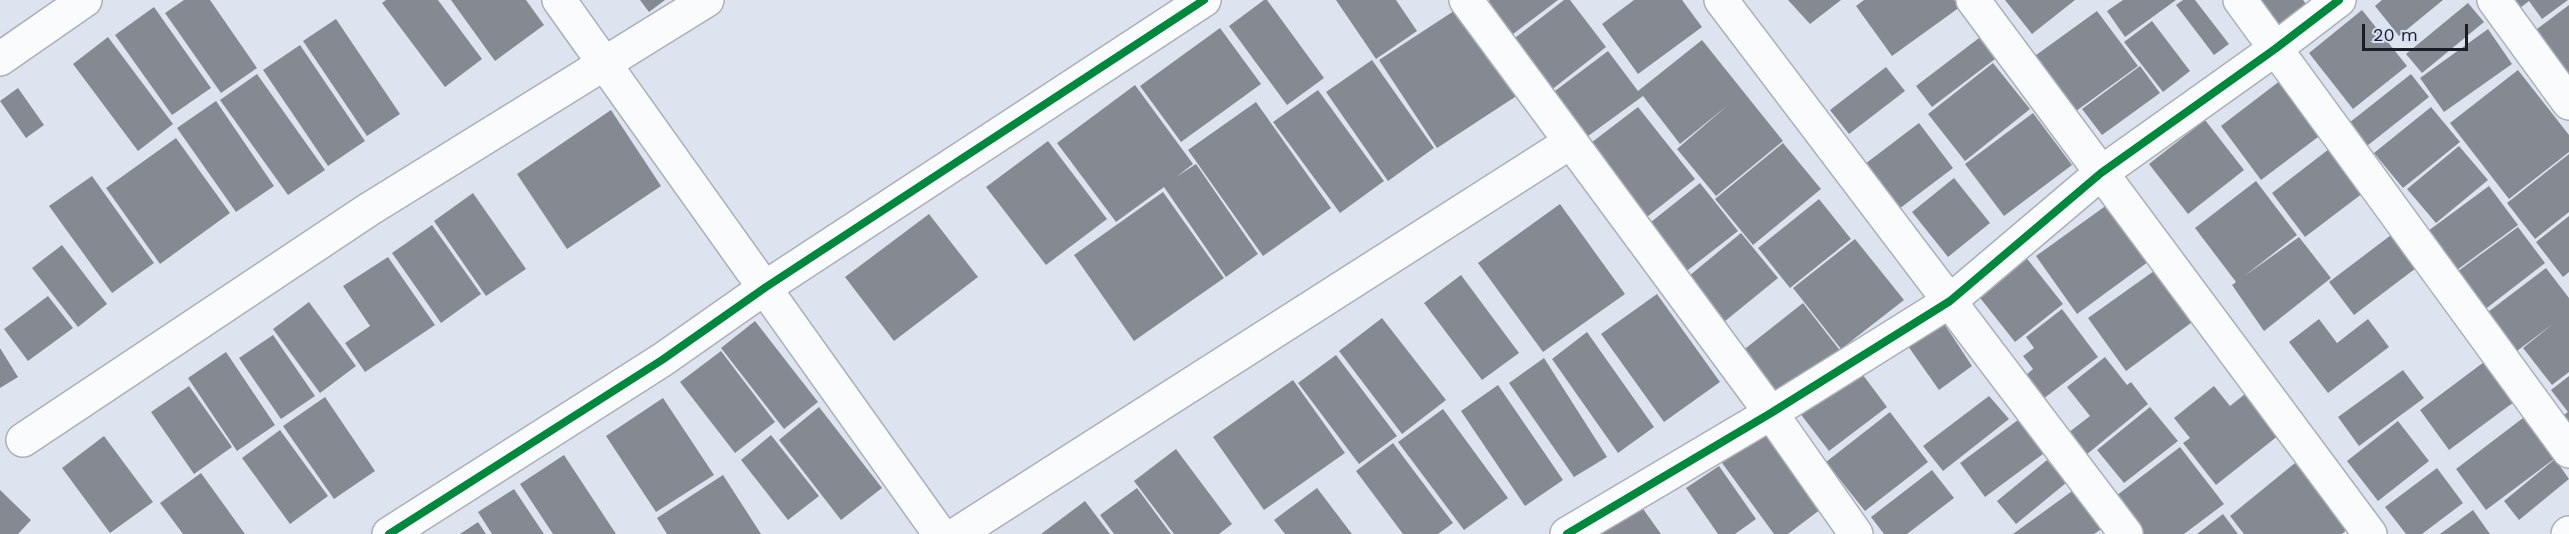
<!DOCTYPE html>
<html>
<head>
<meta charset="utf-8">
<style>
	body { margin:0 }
	#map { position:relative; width:2569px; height:534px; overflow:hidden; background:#dee4ef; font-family:"Work Sans",sans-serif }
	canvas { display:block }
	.scale { position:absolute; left:2362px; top:24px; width:106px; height:27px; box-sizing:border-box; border:3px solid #1b1e26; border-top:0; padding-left:8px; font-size:18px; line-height:21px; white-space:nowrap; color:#1b1e26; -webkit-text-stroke:4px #d7e1f6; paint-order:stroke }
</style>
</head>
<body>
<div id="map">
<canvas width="2569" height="534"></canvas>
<div class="scale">20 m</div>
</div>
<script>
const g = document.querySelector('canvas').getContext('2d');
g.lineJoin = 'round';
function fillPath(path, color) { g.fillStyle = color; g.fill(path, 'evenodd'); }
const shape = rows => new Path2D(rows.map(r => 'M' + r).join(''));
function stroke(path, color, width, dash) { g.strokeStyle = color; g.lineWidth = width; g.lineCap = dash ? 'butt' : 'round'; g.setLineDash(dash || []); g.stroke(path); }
fillPath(shape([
	[184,0,210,0,257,68,221,93,165,13],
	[386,0,438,0,482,59,445,87,382,3],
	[451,0,526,0,544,25,495,61],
	[640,0,665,0,649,12],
	[1264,0,1267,0,1324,78,1287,105,1229,26],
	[1336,0,1396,0,1417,31,1376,59],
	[1490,0,1558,0,1509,37,1484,4],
	[1564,0,1570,0,1606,47,1550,91,1511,41],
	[1634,0,1682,0,1702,27,1638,74,1602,24],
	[1788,0,1841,0,1810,24],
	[1864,0,1954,0,1960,7,1892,56,1856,6],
	[2005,0,2075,0,2032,34],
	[2123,0,2176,0,2125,37,2107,11],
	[2183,0,2195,0,2229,44,2214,55,2176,5],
	[2252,0,2303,0,2306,4,2274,29],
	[2382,0,2443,0,2399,36,2375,6],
	[2514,0,2568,0,2542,19,2529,1,2520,8],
	[2468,3,2484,22,2422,73,2406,54],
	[1463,5,1521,93,1437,148,1379,60],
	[2569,5,2569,81,2533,32],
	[154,7,211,88,172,115,115,35],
	[2362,10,2407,66,2353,109,2309,53],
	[2097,11,2138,66,2072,114,2032,58],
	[336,19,400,114,367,136,303,41],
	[2152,21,2190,71,2163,92,2124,42],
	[1220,28,1261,84,1181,142,1140,86],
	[2488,29,2512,64,2444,112,2420,78],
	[108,37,173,124,138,151,73,64],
	[1979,38,1995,59,1932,107,1916,86],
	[1702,40,1783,141,1716,196,1677,149,1728,105,1680,144,1643,96,1584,139,1551,94,1608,51,1638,91],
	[300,45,365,141,328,166,263,70],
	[1372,60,1434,148,1388,181,1326,92],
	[1993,63,2030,109,1965,161,1928,114],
	[2140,66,2160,93,2102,135,2082,109],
	[1886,67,1905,91,1849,134,1830,110],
	[2518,70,2569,135,2569,152,2509,199,2450,123],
	[257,74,325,170,288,195,220,100],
	[2411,74,2429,97,2358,153,2340,130],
	[2285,77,2326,131,2261,180,2221,126],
	[1135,85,1193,164,1176,177,1196,164,1258,254,1226,277,1164,187,1116,222,1057,143],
	[18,88,44,125,26,138,0,101],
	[1318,90,1384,181,1340,213,1273,122],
	[216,101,274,186,236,212,177,128],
	[1256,102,1331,208,1263,256,1188,150],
	[1638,107,1695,179,1643,220,1587,146],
	[2431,107,2460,142,2403,188,2374,153],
	[611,110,661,186,567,249,517,174],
	[2033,113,2072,165,2004,216,1965,164],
	[2205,120,2244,170,2188,214,2149,164],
	[1919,123,1953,168,1895,212,1861,167],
	[176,138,230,213,160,264,106,188],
	[1048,141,1107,219,1046,265,986,187],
	[1783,143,1821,189,1753,245,1715,199],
	[2459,146,2488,180,2436,223,2407,189],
	[2329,149,2363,193,2305,237,2272,193],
	[2569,154,2569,212,2535,239,2507,203],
	[92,176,154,263,112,293,49,206],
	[1954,178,1990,223,1948,257,1912,212],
	[2256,181,2297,235,2243,277,2299,237,2331,278,2264,331,2232,285,2236,282,2195,228],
	[1700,183,1738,231,1684,273,1646,226],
	[2489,186,2518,225,2457,270,2428,231],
	[1163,192,1224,278,1134,341,1074,255],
	[473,193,526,269,486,296,434,221],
	[1819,199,1851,239,1790,288,1758,248],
	[2111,202,2152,259,2077,314,2036,256],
	[1560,204,1625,294,1543,352,1478,263],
	[929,214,978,277,894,341,845,277],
	[2569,216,2569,272,2563,277,2536,242],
	[432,225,481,294,441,323,392,253],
	[2518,227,2545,263,2479,314,2450,277],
	[2399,229,2424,262,2354,315,2329,282],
	[1741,233,1778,278,1719,326,1683,281],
	[1855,239,1904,300,1841,349,1793,288],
	[62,245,107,304,78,327,32,268],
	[2025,256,2063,304,2015,342,1977,294],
	[388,257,435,325,365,372,345,343,370,326,343,286],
	[2161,266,2199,317,2126,371,2088,318],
	[2546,268,2569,298,2569,372,2552,385,2523,348,2554,323,2513,354,2484,315],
	[1461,275,1519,353,1482,380,1424,303],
	[1657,294,1720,382,1664,422,1601,334],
	[48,296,73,328,28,361,4,329],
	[309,302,356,366,320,393,273,329],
	[1803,303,1842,353,1781,402,1741,352],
	[2062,309,2098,357,2043,399,2025,376,2033,369,2023,356,2034,348,2026,337],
	[1937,313,1972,366,1939,390,1903,339],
	[1382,318,1446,400,1402,434,1339,351],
	[2319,319,2337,343,2368,319,2389,347,2328,393,2289,342],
	[755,321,818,402,784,429,721,348],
	[1587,332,1654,427,1618,453,1552,359],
	[273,335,315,396,281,419,239,358],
	[0,348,18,377,0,388],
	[721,351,775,422,735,453,680,382],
	[226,352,275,425,237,451,188,378],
	[1336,355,1397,436,1359,464,1298,383],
	[2105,357,2127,385,2131,382,2148,404,2086,455,2068,433,2090,416,2067,387],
	[1544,358,1607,457,1574,477,1509,383],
	[2484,362,2514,402,2449,450,2420,410],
	[1857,367,1887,407,1829,451,1799,412],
	[2403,370,2424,398,2359,446,2338,417],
	[2569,376,2569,430,2559,418,2568,412,2551,390],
	[1293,380,1345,453,1264,510,1213,437],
	[1498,385,1563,480,1525,506,1461,411],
	[189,386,232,447,194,474,151,412],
	[2214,386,2230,406,2245,394,2279,435,2216,485,2183,443,2190,438,2174,418],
	[1989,396,2009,419,1943,471,1923,446],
	[325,397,375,471,334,499,283,426],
	[663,398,714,475,656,512,606,436],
	[819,407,882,488,841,520,779,440],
	[2150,407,2178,441,2124,483,2097,450],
	[1443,409,1508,498,1464,530,1398,442],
	[1890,412,1928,462,1865,511,1826,462],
	[2022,417,2047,451,1985,497,1960,463],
	[2523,418,2554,459,2486,510,2456,469],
	[2398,421,2429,461,2378,501,2347,461],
	[1759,426,1821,509,1788,534,1774,534,1717,456],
	[280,430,328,496,290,524,242,458],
	[771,435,819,496,788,520,741,460],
	[104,436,153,502,110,533,62,468],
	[1393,443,1453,523,1438,534,1403,534,1356,471],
	[2180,447,2224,504,2184,534,2139,534,2112,499],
	[1176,449,1232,524,1219,534,1174,534,1134,481],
	[564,455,616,534,553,534,520,484],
	[2555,459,2569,479,2519,520,2504,501],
	[2047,460,2066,483,2016,524,1997,501],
	[2295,463,2348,529,2342,534,2244,534,2230,516],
	[1719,466,1756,519,1735,534,1718,534,1686,488],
	[2437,468,2463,503,2422,534,2406,534,2385,507],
	[1932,470,1954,498,1907,534,1884,534,1871,517],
	[201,473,245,534,183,534,160,503],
	[723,475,761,534,667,534,657,518],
	[1137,488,1171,534,1114,534,1100,515],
	[1317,488,1352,534,1285,534,1274,520],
	[514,489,544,534,492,534,478,512],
	[2075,489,2103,528,2094,534,2013,534],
	[0,490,31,520,18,534,0,534],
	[1636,499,1661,534,1586,534],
	[1085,501,1110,534,1041,534],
	[2473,510,2490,534,2440,534],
	[2223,514,2238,534,2197,534],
	[478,522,486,534,460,534]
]), '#858a92');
const minor = shape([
	[559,0,940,534],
	[1466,0,1771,413,1856,534],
	[1721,0,2126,534],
	[1973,0,2370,534],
	[2240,0,2569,451],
	[2494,0,2569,103],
	[23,440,368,210,707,0],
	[389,534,662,360,766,287,1204,0],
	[957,534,1569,143],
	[1567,534,1771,413,1950,301,2101,173,2275,49,2339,0],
	[2568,534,2569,533]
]);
const secondary = shape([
	[0,59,85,0]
]);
stroke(minor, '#abafb8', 36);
stroke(secondary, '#abafb8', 36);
stroke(minor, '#fafbfd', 33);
stroke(secondary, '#fafbfd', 33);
stroke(shape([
	[389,534,662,360,766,287,1204,0],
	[1567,534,1771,413,1950,301,2101,173,2275,49,2339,0]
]), '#00873e', 8);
</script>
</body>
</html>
